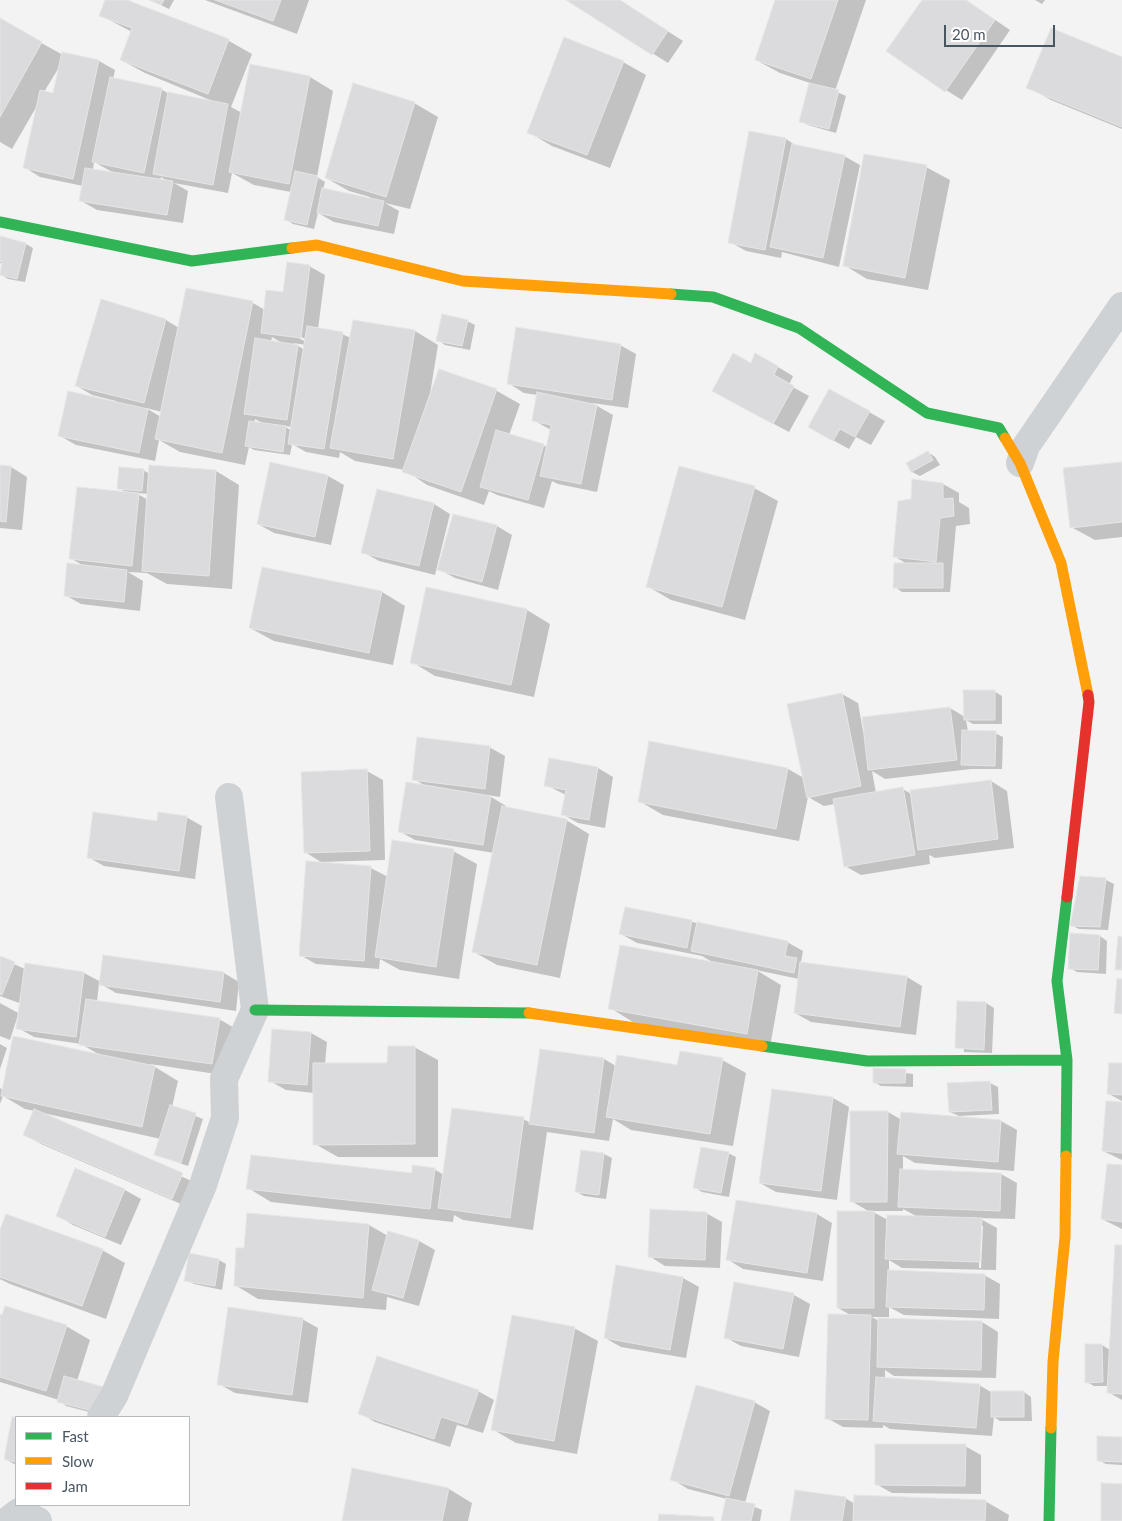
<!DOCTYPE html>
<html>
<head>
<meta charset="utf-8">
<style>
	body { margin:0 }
	#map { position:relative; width:1122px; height:1521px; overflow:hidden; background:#f4f3f3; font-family:Lato,sans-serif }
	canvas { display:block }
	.legend { position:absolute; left:15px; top:1416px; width:175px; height:90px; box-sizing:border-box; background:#fff; border:1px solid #b6bbc0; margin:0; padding:6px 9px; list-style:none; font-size:15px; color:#485662 }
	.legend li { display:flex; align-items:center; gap:10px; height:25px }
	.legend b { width:25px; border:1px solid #b6bbc0 }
	.scale { position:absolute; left:944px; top:25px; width:111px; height:22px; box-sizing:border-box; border:2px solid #485662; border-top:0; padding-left:6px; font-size:15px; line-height:18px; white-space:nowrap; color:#485662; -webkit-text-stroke:4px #fff; paint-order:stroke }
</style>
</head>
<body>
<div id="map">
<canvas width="1122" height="1521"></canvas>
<ul class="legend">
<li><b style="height:6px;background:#30b455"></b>Fast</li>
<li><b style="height:6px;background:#ff9f0a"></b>Slow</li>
<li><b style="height:6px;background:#e5322d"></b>Jam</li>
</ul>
<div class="scale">20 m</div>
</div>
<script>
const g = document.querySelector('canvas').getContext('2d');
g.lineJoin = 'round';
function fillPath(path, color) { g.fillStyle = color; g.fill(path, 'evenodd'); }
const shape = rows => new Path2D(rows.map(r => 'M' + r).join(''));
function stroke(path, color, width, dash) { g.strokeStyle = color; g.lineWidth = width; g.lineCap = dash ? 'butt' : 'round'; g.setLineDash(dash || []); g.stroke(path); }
fillPath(shape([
	[107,0,124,0,229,41,252,54,231,107,242,113,251,65,310,77,333,91,317,177,325,182,323,190,370,199,370,197,349,191,326,178,414,103,438,117,410,209,385,203,399,211,394,234,334,222,318,213,314,229,293,224,285,219,291,192,254,185,232,173,228,193,174,183,188,191,183,223,97,210,81,201,83,186,40,177,24,167,38,104,12,149,0,142,0,20,63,55,99,61,115,70,113,79,161,89,169,94,217,103,145,73,121,60,132,32,100,15],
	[61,64,54,95,44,92],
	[94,162,114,173,93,170],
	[161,177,169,182,160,180],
	[150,0,174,0,169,9],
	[205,0,309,0,297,34],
	[568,0,619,0,683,41,668,63],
	[777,0,866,0,835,91,846,96,836,133,808,125,801,121,810,83,780,73,756,60],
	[923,0,966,0,1010,30,962,100,946,90],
	[1035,0,1045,0,1042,4],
	[1122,58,1122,129,1051,100,1028,87],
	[623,62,646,75,610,168,552,146,528,132],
	[786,139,798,147,844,156,860,165,839,267,782,252,781,258,746,251,730,242],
	[926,167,950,180,928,290,867,279,844,265],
	[0,237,26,244,33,248,25,282,8,279,0,274,3,264,0,263],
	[309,266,325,275,318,329,342,334,351,338,354,321,415,331,438,345,430,394,439,370,497,391,520,404,509,435,548,447,551,430,533,420,538,395,524,393,508,383,620,345,636,354,628,408,592,403,613,415,597,492,558,484,552,481,544,508,497,495,489,491,484,505,427,485,405,470,355,461,340,452,339,458,306,452,292,444,290,455,254,450,249,447,245,465,180,452,159,440,155,461,76,445,60,436,116,403,116,401,92,395,77,386,102,301,166,320,179,328,187,289,253,303,265,310],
	[296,333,306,340,306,342,295,336],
	[272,337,282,343,271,342],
	[293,343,306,345,305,350],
	[146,408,162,412,161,417],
	[255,419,264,424,254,423],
	[284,426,292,427,292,431],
	[467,321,475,325,470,350,445,345,438,340],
	[751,364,778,367,793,376,789,385,809,396,789,432,729,400],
	[869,412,885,421,871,445,856,437,849,449,809,427],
	[928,452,935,457,940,465,920,476,912,472,907,463],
	[1122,463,1122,537,1095,540,1071,527],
	[271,464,328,476,344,485,331,545,274,533,258,524],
	[0,466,11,467,27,477,22,530,0,528],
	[143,470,150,474,216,471,239,485,232,589,167,584,147,573,128,572,143,581,140,611,81,604,65,595,84,566,70,558,128,493,118,488],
	[136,493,149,494,148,500,143,497],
	[943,484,959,493,959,502,969,508,970,524,956,526,950,592,902,592,895,587,907,564,894,556,912,500],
	[754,488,778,501,745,620,671,600,647,586],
	[378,491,434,504,450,514,435,575,379,561,363,552],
	[497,526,512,535,498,590,455,578,439,569],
	[263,568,382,592,405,606,393,665,274,641,250,628],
	[427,589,527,610,550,624,534,697,435,676,412,662],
	[994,691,1002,696,1002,724,973,724,966,720,968,731,995,733,1003,737,1002,769,971,769,885,779,872,771,876,793,903,789,911,794,991,781,1007,791,1014,848,935,858,929,855,930,864,861,875,845,866,835,804,824,806,808,797,799,841,663,815,639,801,788,769,804,778,842,694,858,703,863,731,950,708,965,717],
	[489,747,505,756,500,797,488,795,506,806,506,808,566,820,589,834,560,978,497,965,474,952,494,853,415,840,399,831,427,787,414,779],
	[598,768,613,777,605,828,578,823,562,814,566,795,546,785],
	[367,771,383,780,385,860,321,862,305,852],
	[186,817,202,826,195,879,104,866,88,857,158,823],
	[453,851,477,864,459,979,400,970,380,959,379,969,316,964,300,955,371,868,388,877],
	[1081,877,1106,880,1114,884,1108,930,1079,929,1071,925],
	[626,908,787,942,803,951,801,962,805,964,907,977,922,986,916,1035,811,1022,795,1013,799,979,756,970,781,985,770,1047,633,1022,610,1008,714,963,702,956,637,943,621,934],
	[1100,936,1107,941,1106,974,1077,972,1070,968],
	[0,958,25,969,84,973,101,982,224,973,239,982,236,1011,116,993,99,983,97,1002,219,1019,243,1033,236,1077,150,1064,178,1081,172,1107,203,1119,188,1166,156,1155,161,1139,43,1113,198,1184,188,1207,41,1144,25,1135,35,1111,25,1109,3,1096,0,1104,0,1088,3,1090,100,1055,81,1044,34,1037,18,1028,18,1015,10,1040,0,1036,0,1003,20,1014,21,997,19,1003,0,996],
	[958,1002,986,1003,994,1008,992,1053,964,1052],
	[311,1033,327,1042,325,1064,389,1064,414,1047,438,1060,438,1157,338,1157,315,1144,314,1093,286,1090,270,1081],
	[0,1044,7,1048,0,1069],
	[604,1059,616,1066,678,1066,722,1060,746,1073,733,1146,631,1130,613,1119,609,1141,547,1132,533,1230,463,1220,454,1215,453,1222,271,1202,248,1188,413,1174,434,1169,444,1175,523,1119,531,1123],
	[1122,1065,1122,1101,1109,1094],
	[874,1069,913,1074,913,1087,881,1086,874,1082],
	[990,1083,998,1087,999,1114,959,1116,950,1112],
	[773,1090,833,1098,849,1107,837,1200,776,1192,760,1183],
	[1122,1103,1122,1160,1103,1151],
	[888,1112,902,1120,902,1113,1001,1121,1017,1130,1014,1171,915,1163,903,1156,903,1171,1001,1174,1017,1183,1015,1219,979,1218,997,1228,996,1270,902,1268,889,1260,889,1271,984,1275,1000,1284,999,1319,904,1315,889,1307,889,1317,872,1317,879,1321,982,1322,998,1332,996,1378,894,1376,885,1370,885,1379,979,1385,991,1392,1024,1392,1031,1397,1032,1421,1000,1421,994,1417,992,1436,890,1429,883,1425,883,1428,843,1427,827,1418,852,1316,838,1308,870,1212,851,1201],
	[903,1209,918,1217,888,1220,871,1211,903,1211],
	[980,1226,983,1226,981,1268,979,1268],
	[728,1153,736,1157,729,1197,702,1192,694,1187],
	[604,1154,612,1158,606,1199,584,1196,577,1192],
	[1122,1167,1122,1229,1102,1219],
	[76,1170,125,1190,141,1199,121,1245,73,1225,58,1216],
	[706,1213,722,1222,720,1268,665,1266,649,1256],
	[248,1214,369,1225,388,1236,389,1232,419,1241,435,1250,419,1306,387,1297,386,1310,258,1299,235,1285,245,1249],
	[817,1214,832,1223,823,1281,743,1269,727,1259],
	[0,1234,102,1250,125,1263,106,1319,10,1284,0,1279],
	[1122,1246,1122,1400,1108,1392,1108,1386,1094,1386,1087,1382,1102,1345,1110,1350],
	[219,1260,226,1264,222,1290,194,1284,186,1280],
	[683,1278,699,1287,686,1358,621,1347,605,1338],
	[735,1283,794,1295,810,1304,799,1357,741,1346,725,1337],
	[0,1315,66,1326,90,1340,77,1381,105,1416,66,1406,59,1400,0,1382],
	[302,1319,318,1328,308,1403,235,1393,219,1384],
	[574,1328,598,1341,577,1454,516,1443,492,1429],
	[478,1391,494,1400,483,1433,457,1425,450,1447,375,1422,360,1413],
	[754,1402,770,1411,745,1503,762,1510,760,1521,722,1521,727,1499,688,1489,672,1479],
	[13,1419,16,1419,16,1465,5,1459],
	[1122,1438,1122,1465,1106,1464,1098,1460],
	[965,1446,981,1455,981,1494,892,1493,876,1484],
	[353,1470,449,1489,472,1503,468,1521,343,1521],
	[845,1498,855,1504,985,1501,1009,1515,1008,1521,792,1521]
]), '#0003');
const building = shape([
	[105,0,127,0,229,39,208,94,120,60,132,28,99,16,105,0],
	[149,0,164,0,161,5,149,0],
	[215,0,281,0,273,21,215,0],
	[566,0,620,0,668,31,652,55,566,0],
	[775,0,838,0,811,79,755,60,775,0],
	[922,0,966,0,995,20,945,92,886,51,922,0],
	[0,18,42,42,0,117,0,18],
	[1051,28,1122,57,1122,127,1026,88,1051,28],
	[564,37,624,61,587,155,527,133,564,37],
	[62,52,99,60,73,179,23,168,40,90,53,93,62,52],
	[250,64,310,76,289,184,229,172,250,64],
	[110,77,162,88,144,173,92,162,110,77],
	[353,83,415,102,386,197,325,178,353,83],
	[809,83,839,90,829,129,799,122,809,83],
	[168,92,228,104,213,185,153,174,168,92],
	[749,131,786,138,765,250,728,243,749,131],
	[792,144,845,155,823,258,770,247,792,144],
	[864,154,927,165,905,278,843,266,864,154],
	[85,168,173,181,167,215,79,201,85,168],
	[295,171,318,176,307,225,284,220,295,171],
	[322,188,384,201,378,226,317,213,322,188],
	[0,236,26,243,17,279,0,275,2,262,0,261,0,236],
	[287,262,310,265,301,338,261,333,266,290,283,292,287,262],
	[186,288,253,301,222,453,155,439,186,288],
	[101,299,166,319,144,403,75,386,101,299],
	[442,314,468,320,462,346,436,341,442,314],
	[353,320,415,330,393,459,330,448,353,320],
	[307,326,343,332,324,449,288,444,307,326],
	[516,327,621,344,612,400,507,384,516,327],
	[255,338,298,345,287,420,244,414,255,338],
	[733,353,751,363,755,353,778,366,774,375,794,386,773,424,712,391,733,353],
	[439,369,497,389,461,492,402,472,439,369],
	[829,389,870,411,855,437,840,429,833,441,808,427,829,389],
	[68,391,148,409,139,453,58,436,68,391],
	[537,392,597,405,581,484,540,476,551,425,532,421,537,392],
	[249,421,286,426,283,452,245,446,249,421],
	[496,430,544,444,528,500,480,487,496,430],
	[928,451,933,460,911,472,906,463,928,451],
	[270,462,328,475,315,537,257,524,270,462],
	[1122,462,1122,522,1070,528,1063,468,1122,462],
	[0,465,11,466,6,522,0,521,0,465],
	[149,465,216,470,209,576,142,571,149,465],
	[679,466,755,486,722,607,646,587,679,466],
	[119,467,144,469,142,491,117,489,119,467],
	[912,479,943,483,943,499,953,498,954,516,940,518,936,562,893,557,898,501,911,499,912,479],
	[77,487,139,493,132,566,69,559,77,487],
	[377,489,434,503,419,566,361,553,377,489],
	[453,514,497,525,482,582,437,570,453,514],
	[67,563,127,570,124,602,64,596,67,563],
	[894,563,943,563,943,588,893,588,894,563],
	[262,567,382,591,369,653,249,628,262,567],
	[426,587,527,609,511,685,410,663,426,587],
	[963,690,995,690,995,720,964,720,963,690],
	[842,693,861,786,807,798,787,704,842,693],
	[950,707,957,760,868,770,862,717,950,707],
	[962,730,996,731,995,766,961,765,962,730],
	[417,737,490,746,485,789,412,780,417,737],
	[649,741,788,768,776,829,638,802,649,741],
	[549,758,598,767,589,820,561,815,566,790,544,786,549,758],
	[367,769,370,851,304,853,301,772,367,769],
	[991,780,998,839,918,850,910,790,991,780],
	[406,782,491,796,483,845,398,832,406,782],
	[903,787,915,855,844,867,833,799,903,787],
	[502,806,567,819,537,965,472,952,502,806],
	[93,812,157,821,158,812,187,816,179,871,87,858,93,812],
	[392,840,454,849,436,967,375,957,392,840],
	[306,861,371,866,364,961,299,956,306,861],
	[1080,876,1106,878,1100,927,1070,926,1080,876],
	[625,907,692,920,687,948,619,934,625,907],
	[697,922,788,941,785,956,797,958,794,973,691,951,697,922],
	[1070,933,1100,935,1098,970,1068,969,1070,933],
	[1118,936,1122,937,1122,970,1115,970,1118,936],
	[620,945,758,970,747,1034,608,1009,620,945],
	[103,955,224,972,220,1002,99,985,103,955],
	[0,956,15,962,2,995,0,994,0,956],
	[800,962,907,976,900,1027,794,1013,800,962],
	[25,963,84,972,76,1037,16,1029,25,963],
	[1117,979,1122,979,1122,1014,1114,1013,1117,979],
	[86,999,220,1018,212,1064,79,1045,86,999],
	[957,1001,986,1002,984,1050,955,1048,957,1001],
	[272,1029,311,1032,307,1085,268,1082,272,1029],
	[13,1036,155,1066,142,1127,1,1096,13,1036],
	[388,1046,415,1046,415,1144,313,1145,313,1063,387,1063,388,1046],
	[540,1049,604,1058,594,1133,529,1124,540,1049],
	[680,1051,723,1058,710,1134,606,1117,617,1055,677,1065,680,1051],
	[1109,1063,1122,1063,1122,1095,1107,1094,1109,1063],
	[873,1068,906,1069,905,1083,873,1083,873,1068],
	[990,1081,992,1110,949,1112,947,1083,990,1081],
	[772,1089,833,1097,821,1191,759,1183,772,1089],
	[1106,1101,1122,1102,1122,1153,1102,1151,1106,1101],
	[170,1105,196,1113,181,1163,154,1155,170,1105],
	[452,1108,524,1117,510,1218,438,1208,452,1108],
	[34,1109,183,1173,172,1199,23,1135,34,1109],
	[850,1111,888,1111,887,1202,850,1202,850,1111],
	[901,1112,1001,1120,998,1162,897,1154,901,1112],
	[701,1147,729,1152,721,1193,693,1188,701,1147],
	[581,1150,604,1153,599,1195,575,1192,581,1150],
	[251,1155,412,1173,412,1165,435,1168,430,1209,246,1189,251,1155],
	[1107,1164,1122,1165,1122,1222,1101,1219,1107,1164],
	[75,1168,125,1189,105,1237,56,1216,75,1168],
	[900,1169,1001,1173,1000,1211,898,1207,900,1169],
	[736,1200,817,1213,807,1273,726,1260,736,1200],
	[650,1209,707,1212,705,1260,648,1257,650,1209],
	[837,1211,874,1211,874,1308,837,1308,837,1211],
	[247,1213,369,1224,363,1298,234,1286,236,1248,244,1248,247,1213],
	[6,1214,103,1249,82,1306,0,1277,0,1230,6,1214],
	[887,1215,982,1218,980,1262,885,1259,887,1215],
	[388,1231,419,1240,403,1298,372,1290,388,1231],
	[1115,1245,1122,1245,1122,1394,1107,1393,1115,1245],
	[189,1253,219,1259,215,1286,184,1281,189,1253],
	[616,1265,683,1277,670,1350,604,1338,616,1265],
	[888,1270,985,1274,984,1310,886,1307,888,1270],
	[734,1282,794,1293,783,1349,724,1338,734,1282],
	[5,1306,67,1325,46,1391,0,1377,0,1314,2,1315,5,1306],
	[228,1307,303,1318,292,1395,217,1385,228,1307],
	[828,1314,871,1315,868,1420,825,1419,828,1314],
	[512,1315,575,1327,554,1441,491,1430,512,1315],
	[878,1318,982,1321,981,1370,877,1367,878,1318],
	[1085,1344,1102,1344,1103,1382,1085,1383,1085,1344],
	[377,1356,479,1390,467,1425,441,1417,434,1439,358,1414,377,1356],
	[64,1376,104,1387,97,1412,57,1402,64,1376],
	[876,1377,980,1384,976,1428,873,1421,876,1377],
	[696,1385,755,1401,729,1496,670,1480,696,1385],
	[991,1391,1024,1391,1024,1417,991,1417,991,1391],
	[12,1417,16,1418,16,1462,4,1459,12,1417],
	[1097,1436,1122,1437,1122,1462,1097,1461,1097,1436],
	[875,1444,966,1444,965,1486,875,1485,875,1444],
	[352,1468,449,1488,442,1521,342,1521,352,1468],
	[1101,1483,1122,1484,1122,1521,1101,1521,1101,1483],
	[795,1490,846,1497,842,1521,790,1521,795,1490],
	[854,1495,986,1500,985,1521,853,1521,854,1495],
	[726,1498,755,1504,751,1521,721,1521,726,1498],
	[659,1514,714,1517,714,1521,658,1521,659,1514]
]);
fillPath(building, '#dbdbdd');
stroke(building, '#e5e5e6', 1);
stroke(shape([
	[1020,463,1026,446,1122,306],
	[101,1417,114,1396,203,1185,225,1118,224,1079,255,1010,229,797],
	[7,1521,19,1512,38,1521]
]), '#cfd2d4', 28);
stroke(shape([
	[0,222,192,261,292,248],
	[671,294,713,297,799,328,927,413,999,428,1005,438],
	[255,1010,529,1013],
	[762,1046,867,1061,1067,1060],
	[1066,1156,1067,1060,1057,981,1067,897],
	[1049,1521,1051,1428]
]), '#30b455', 11);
stroke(shape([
	[292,248,317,245,463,281,671,294],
	[1005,438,1020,463,1061,563,1088,695],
	[529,1013,762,1046],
	[1051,1428,1053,1362,1065,1237,1066,1156]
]), '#ff9f0a', 11);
stroke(shape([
	[1067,897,1089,702,1088,695]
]), '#e5322d', 11);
</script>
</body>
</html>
